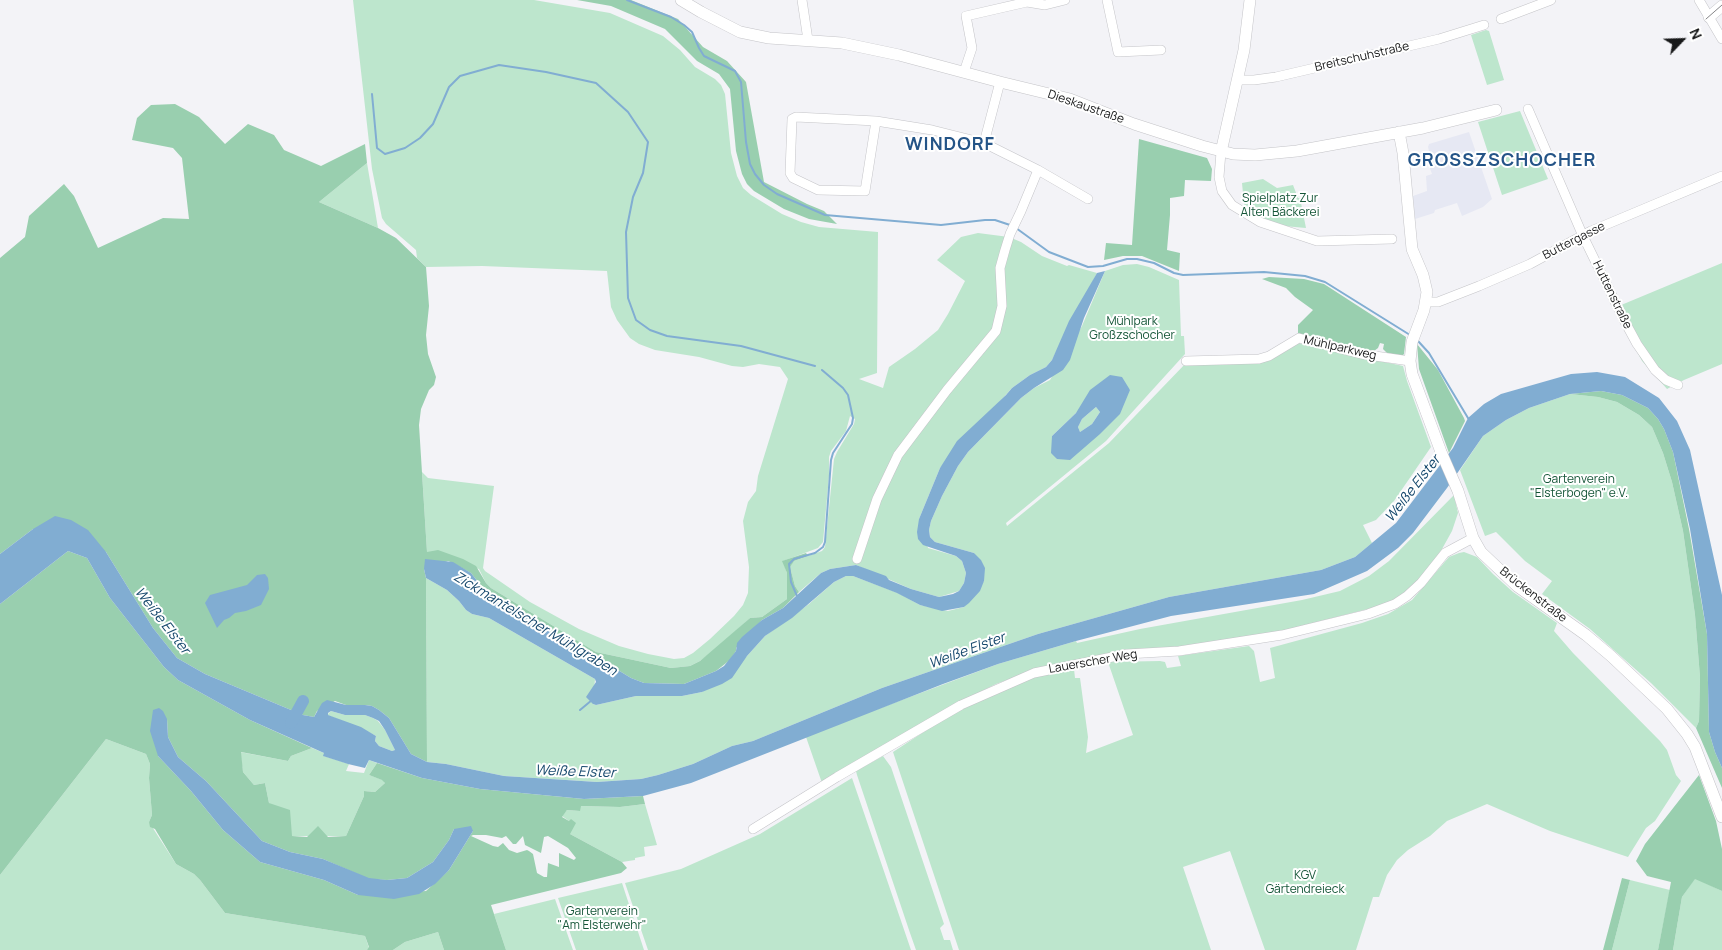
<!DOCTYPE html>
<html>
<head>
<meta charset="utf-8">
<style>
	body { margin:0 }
	#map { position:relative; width:1722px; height:950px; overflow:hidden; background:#f3f3f7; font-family:Manrope,sans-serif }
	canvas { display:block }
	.north { position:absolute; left:1657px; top:15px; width:50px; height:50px; -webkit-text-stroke:4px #fff; paint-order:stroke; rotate:66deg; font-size:14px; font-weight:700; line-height:20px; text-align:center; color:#171819 }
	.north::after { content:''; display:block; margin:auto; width:18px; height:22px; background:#171819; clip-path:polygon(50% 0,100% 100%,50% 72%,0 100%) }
</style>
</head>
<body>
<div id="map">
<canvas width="1722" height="950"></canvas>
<div class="north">N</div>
</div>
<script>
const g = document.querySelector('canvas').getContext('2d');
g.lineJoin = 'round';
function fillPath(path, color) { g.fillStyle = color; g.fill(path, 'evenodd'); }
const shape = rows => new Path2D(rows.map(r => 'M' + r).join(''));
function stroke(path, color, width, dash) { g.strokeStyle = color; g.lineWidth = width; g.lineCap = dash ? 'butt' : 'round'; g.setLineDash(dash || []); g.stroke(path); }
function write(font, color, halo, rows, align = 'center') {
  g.font = font + ' Manrope,sans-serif'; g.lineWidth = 4; g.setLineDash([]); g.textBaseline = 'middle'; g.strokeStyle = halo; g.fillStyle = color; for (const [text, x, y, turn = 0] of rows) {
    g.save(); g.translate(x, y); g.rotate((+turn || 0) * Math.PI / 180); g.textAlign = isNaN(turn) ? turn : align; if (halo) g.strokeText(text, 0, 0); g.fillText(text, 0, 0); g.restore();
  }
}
fillPath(shape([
	[1469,132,1492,199,1483,207,1462,216,1457,203,1435,210,1434,213,1415,219,1413,196,1427,191,1426,176,1432,174,1429,166,1433,165,1428,147,1429,144]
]), '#e6e8f3');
fillPath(shape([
	[353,0,534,0,610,13,663,36,680,50,695,67,715,79,721,85,725,94,731,153,737,176,743,188,751,195,782,214,801,222,819,227,878,232,877,373,859,379,883,388,889,367,915,349,938,330,948,314,965,281,937,260,961,237,978,233,1009,237,1021,242,1042,256,1067,266,1069,265,1097,273,1052,360,1046,367,1030,375,1012,388,940,468,919,519,928,548,956,556,962,561,966,573,964,583,959,591,939,597,911,589,856,565,830,569,821,573,799,592,795,586,790,567,792,563,794,561,822,551,825,547,834,459,837,452,854,424,855,419,850,416,846,431,831,451,829,457,829,476,823,542,818,548,783,561,787,573,787,599,762,617,750,618,716,649,700,661,690,666,671,668,596,652,491,588,486,583,479,569,427,552,422,472,428,478,494,486,483,568,485,571,530,602,579,629,619,646,648,654,674,659,684,658,693,653,710,639,734,616,743,605,748,593,749,567,743,521,748,502,756,491,758,476,788,379,780,367,759,364,743,367,732,366,699,357,655,350,639,344,630,338,617,320,611,307,607,271,482,266,426,267,417,258,416,250,386,224,382,218,372,169],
	[1486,30,1489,31,1504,80,1487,85,1471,35],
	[1520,111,1548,179,1502,195,1478,122],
	[367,163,378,228,319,202],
	[1263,179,1277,188,1293,185,1298,198,1300,198,1306,228,1284,226,1269,221,1253,213,1244,204,1242,183],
	[1722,263,1722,364,1684,380,1667,389,1642,361,1614,308],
	[1137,264,1149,267,1179,280,1181,336,1184,336,1185,354,1106,441,1006,523,1007,526,1109,443,1186,363,1265,362,1298,343,1403,366,1407,381,1431,447,1394,501,1376,520,1363,525,1372,543,1355,557,1321,570,1169,597,1038,634,882,688,753,741,732,746,693,764,658,775,641,779,597,782,504,776,446,764,427,762,426,578,447,590,459,601,466,610,472,614,489,618,595,679,593,704,596,705,636,696,682,696,702,692,747,656,765,636,809,604,834,582,846,576,853,576,898,593,920,605,948,611,964,607,984,581,984,579,974,553,935,542,930,537,929,530,931,521,942,496,958,466,968,452,1021,398,1034,388,1050,380,1082,326,1105,271,1123,265],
	[1130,389,1057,459,1052,436,1076,413],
	[1570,394,1598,397,1617,402,1639,415,1652,427,1663,453,1672,482,1683,531,1695,615,1700,677,1699,721,1696,728,1651,683,1590,629,1542,594,1552,581,1525,561,1496,532,1485,536,1474,507,1460,470,1483,436,1506,420,1529,408],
	[1096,407,1100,412,1092,424,1080,432,1078,427,1082,419],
	[1454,495,1458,513,1452,531,1442,549,1432,564,1412,587,1396,599,1376,607,1273,633,1187,646,1114,652,1034,670,996,684,960,702,822,783,806,737,867,713,998,664,1076,641,1077,643,1140,629,1302,600,1340,591,1369,576,1389,561],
	[1464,552,1477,557,1493,574,1513,592,1557,623,1554,631,1573,653,1660,741,1667,750,1676,775,1681,781,1655,821,1646,828,1628,857,1550,831,1487,804,1447,821,1430,836,1408,850,1397,860,1387,875,1379,897,1373,897,1356,950,1265,950,1230,851,1183,867,1211,950,959,950,893,752,942,720,981,699,1041,674,1074,669,1075,678,1080,678,1088,737,1086,753,1133,735,1108,662,1160,661,1165,662,1167,668,1181,666,1178,656,1249,646,1254,651,1260,682,1275,678,1270,648,1362,623,1388,614,1412,600,1449,557,1459,553],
	[331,711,345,715,365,715,373,718,378,721,385,730,395,750,392,751,379,746,375,741,376,736,361,728,327,715],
	[106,739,146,754,150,764,149,778,152,815,149,822,176,864,194,874,200,880,225,913,365,936,369,948,367,950,0,950,0,875],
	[312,748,324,753,324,756,349,764,346,771,364,773,369,760,377,763,369,775,383,780,385,783,375,792,364,791,364,796,346,836,291,836,269,803,265,783,254,785,243,772,240,752,288,761,291,756],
	[883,756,891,767,942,918,944,924,940,928,944,940,950,940,953,950,916,950,910,933,857,775,856,771],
	[852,778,911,950,648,950,625,883,681,869,760,834],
	[645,804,657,845,644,847,645,856,635,858,635,860,622,862,570,834,569,821,562,816,567,810,580,811,580,806,620,807],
	[1695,878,1722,891,1722,950,1673,950,1682,897],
	[1630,880,1670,890,1658,950,1612,950],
	[622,883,644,950,576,950,558,898],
	[555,899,573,950,506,950,494,914],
	[438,932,444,950,393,950,405,942]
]), '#bde6cd');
fillPath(shape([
	[577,0,631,0,678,19,703,47,727,61,746,82,764,182,807,204,824,211,837,224,809,219,784,209,754,191,747,184,742,174,736,151,730,89,719,74,697,61,665,29,611,6],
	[175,104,199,117,225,144,248,124,274,135,284,150,321,166,365,144,367,163,319,202,378,228,396,238,426,267,429,306,426,335,428,354,436,377,434,385,429,390,421,409,419,425,427,552,438,550,463,559,476,566,486,583,491,588,596,652,671,668,690,666,700,661,750,618,762,617,787,599,787,573,782,561,806,553,808,556,794,561,790,567,795,586,799,592,783,608,762,620,736,648,736,651,730,660,716,671,684,684,644,683,631,678,575,644,567,642,536,623,520,609,493,601,471,573,453,563,448,561,424,569,426,578,427,762,411,754,389,718,379,710,372,706,365,705,346,705,335,701,317,711,314,717,303,715,205,674,177,658,153,628,106,552,33,529,0,554,0,258,25,237,29,216,64,184,74,196,98,248,163,218,189,219,182,158,173,148,132,140,137,118,151,105],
	[1139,139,1207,158,1212,169,1211,181,1185,180,1184,196,1170,198,1170,215,1167,250,1180,253,1179,271,1142,256,1123,256,1104,260,1106,243,1132,245],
	[1269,277,1304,279,1324,284,1406,337,1404,354,1402,356,1387,353,1383,349,1384,344,1380,343,1378,348,1374,351,1298,334,1298,325,1313,310,1295,297,1286,288,1262,279],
	[1417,344,1438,370,1464,418,1465,421,1449,453,1419,369],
	[1601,391,1622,395,1648,408,1658,419,1664,429,1673,452,1689,529,1707,634,1709,732,1715,752,1722,768,1722,788,1696,728,1699,721,1700,677,1695,615,1683,531,1672,482,1663,453,1652,427,1639,415,1617,402,1598,397,1570,394],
	[68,551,87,558,110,598,164,667,178,680,250,720,312,748,291,756,288,761,241,752,243,772,254,785,265,783,269,803,290,810,292,836,307,837,318,826,328,837,346,836,364,796,364,791,375,792,385,783,382,780,369,775,377,763,422,778,480,789,584,799,643,796,645,804,620,807,581,806,580,811,567,810,562,817,569,821,571,819,576,823,570,834,622,862,627,868,621,873,491,905,506,950,444,950,438,932,405,942,393,950,367,950,369,947,365,936,225,913,200,880,194,874,176,864,155,829,150,827,149,822,152,815,149,778,150,764,146,754,106,739,0,875,0,604],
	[167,719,168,737,178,757,206,781,262,841,290,852,323,859,369,879,387,880,407,878,433,862,449,840,454,829,473,831,449,870,426,891,358,895,324,880,260,862,223,830,191,791,158,756],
	[473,835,486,835,502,838,506,836,513,844,516,844,523,836,525,845,541,853,544,837,548,836,568,848,576,858,574,860,559,853,559,867,548,863,547,877,544,877,537,873,533,854,529,851,527,850,517,853,509,850,503,843,498,847,493,846,471,836],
	[1699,775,1716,821,1722,849,1722,891,1695,879,1682,897,1673,950,1658,950,1671,882,1647,876,1636,861,1645,844],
	[1622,878,1630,880,1612,950,1603,950]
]), '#99cfaf');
fillPath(shape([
	[1105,271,1084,318,1070,360,1063,370,1034,388,1021,398,968,452,958,466,942,496,931,521,929,530,930,537,935,542,974,553,981,560,985,568,984,581,980,591,969,603,964,607,942,611,920,605,897,593,853,576,846,576,834,582,792,618,765,636,747,656,732,678,722,684,702,692,682,696,636,696,596,705,593,704,586,697,596,682,595,679,489,618,472,614,466,610,459,601,447,590,426,578,424,569,425,559,453,562,471,573,493,601,520,609,536,623,567,642,575,644,631,678,644,683,684,684,716,671,724,666,736,651,737,643,742,637,762,620,783,608,821,573,830,569,856,565,886,576,889,580,911,589,939,597,953,594,959,591,964,583,966,573,962,561,956,556,923,545,918,539,917,532,919,519,940,468,957,441,1006,395,1012,388,1030,375,1046,367,1052,360,1069,321,1097,273],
	[1597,372,1625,377,1659,398,1677,421,1690,450,1722,595,1722,768,1715,752,1709,732,1707,634,1690,529,1673,452,1664,429,1658,419,1648,408,1622,395,1601,391,1570,394,1529,408,1506,420,1483,436,1447,488,1413,533,1398,548,1367,571,1314,594,1171,616,1076,641,998,664,943,684,691,783,643,796,584,799,480,789,422,778,369,760,365,768,348,764,323,756,324,753,250,720,178,680,164,667,110,598,87,558,68,551,0,604,0,554,33,529,55,516,71,520,88,530,106,552,153,628,177,658,205,674,303,715,314,717,322,703,327,700,346,705,365,705,372,706,379,710,389,718,411,754,427,762,446,764,504,776,597,782,641,779,658,775,693,764,732,746,753,741,882,688,1038,634,1169,597,1321,570,1355,557,1396,523,1453,448,1468,418,1484,404,1501,394,1571,374],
	[331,711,345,715,365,715,373,718,379,721,385,730,395,750,392,751,379,746,375,741,376,736,361,727,328,715,328,713],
	[1110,375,1122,377,1130,390,1120,414,1100,434,1070,460,1057,459,1051,453,1052,436,1076,413,1090,390],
	[1096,407,1100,412,1092,424,1080,432,1078,427,1082,419],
	[265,574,268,578,269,589,261,605,246,611,235,613,229,618,224,620,217,628,205,603,210,595,247,585,257,575],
	[159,708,163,711,167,719,168,737,178,757,206,781,262,841,290,852,323,859,369,878,387,880,407,878,433,862,449,840,454,829,471,826,473,831,449,870,435,884,419,894,394,899,358,895,324,880,260,862,223,830,191,791,158,756,150,731,153,710]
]), '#81add2');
stroke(shape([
	[627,0,671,17,684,25,692,32,699,48,704,56,735,71,741,82,746,142,750,164,755,174,764,185,777,194,825,215,941,225,985,220,995,220,1010,225],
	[372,94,377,148,385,154,405,148,420,138,433,124,449,87,460,76,499,65,546,72,596,83,628,112,648,142,643,173,633,197,626,232,628,298,636,320,650,330,667,336,741,346,815,366],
	[1016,228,1049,252,1088,267,1103,266,1127,259,1137,259,1154,263,1174,273,1183,275,1264,272,1305,276,1325,282,1410,335],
	[1418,341,1429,353,1468,418],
	[797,596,791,582,789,564,794,559,815,553,823,547,825,542,831,460,833,453,852,424,853,418,848,395,843,388,822,370],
	[580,710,592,700]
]), '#81add2', 2);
stroke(shape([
	[291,723,303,701]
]), '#81add2', 12);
const minor = shape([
	[802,0,808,40],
	[1107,0,1118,52,1161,50],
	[1699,0,1722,39],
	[1501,19,1551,0],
	[964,72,972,48,966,16,1027,2,1045,5,1065,0],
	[1238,80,1254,80,1276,77,1439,39,1484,25],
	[1528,109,1583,236,1624,320,1637,344,1655,370,1666,380,1678,385],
	[876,121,796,117,792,119,790,173,793,178,818,190,865,191,876,121,932,130,984,143,1038,170,1088,199],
	[984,143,1000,82],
	[1221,152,1219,177,1222,191,1232,205,1260,222,1317,241,1392,239],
	[1426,302,1438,302,1479,286,1530,264,1591,231,1722,176],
	[1186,361,1259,359,1269,356,1299,338,1361,354,1410,361],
	[857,559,877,499,898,455,947,390,996,331,1002,306,1000,268,1005,250,1010,234,1021,211,1038,170],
	[753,829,837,777,961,705,1034,673,1127,654,1179,651,1282,635,1368,614,1395,604,1407,596,1421,583,1445,553,1473,538]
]);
const major = shape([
	[681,0,701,12,740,32,769,38,842,43,899,55,1000,82,1070,99,1134,124,1202,146,1233,154,1255,155,1297,151,1423,128,1496,110],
	[1709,17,1722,6],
	[1399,132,1403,153,1412,249,1423,275,1427,292,1424,310,1412,342,1410,361,1412,374,1441,452,1458,491,1473,538,1481,552,1517,586,1586,635,1611,656,1667,709,1687,734,1695,747,1722,817],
	[1221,152,1244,50,1250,0]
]);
stroke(minor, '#c4c4c8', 10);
stroke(major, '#c4c4c8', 12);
stroke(minor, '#fff', 9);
stroke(major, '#fff', 11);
stroke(shape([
	[1706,19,1722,5]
]), '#858588', 1);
write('12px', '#171819', '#fff', [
	["Breitschuhstraße",1362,57,-13],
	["Dieskaustraße",1086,107,19],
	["Buttergasse",1574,241,-27],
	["Huttenstraße",1612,295,64],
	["Mühlparkweg",1340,348,13],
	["Brückenstraße",1533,595,38],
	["Lauerscher Weg",1093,662,-10]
]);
write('12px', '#145537', '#fff', [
	["Spielplatz Zur",1280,199],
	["Alten Bäckerei",1280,213],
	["Mühlpark",1132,322],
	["Großzschocher",1132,336],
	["Gartenverein",1579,480],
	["\"Elsterbogen\" e.V.",1579,494],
	["KGV",1305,876],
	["Gärtendreieck",1305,890],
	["Gartenverein",602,912],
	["\"Am Elsterwehr\"",602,926]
]);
write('italic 14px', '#16486d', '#fff', [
	["Weiße Elster",1413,489,-52],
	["Weiße Elster",162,621,52],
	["Zickmantelscher Mühlgraben",535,624,31],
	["Weiße Elster",967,651,-20],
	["Weiße Elster",575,772,2]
]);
g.letterSpacing = '1px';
write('bold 18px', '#245487', '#fff', [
	["WINDORF",950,145],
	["GROSSZSCHOCHER",1502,161]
]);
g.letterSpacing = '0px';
</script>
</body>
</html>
